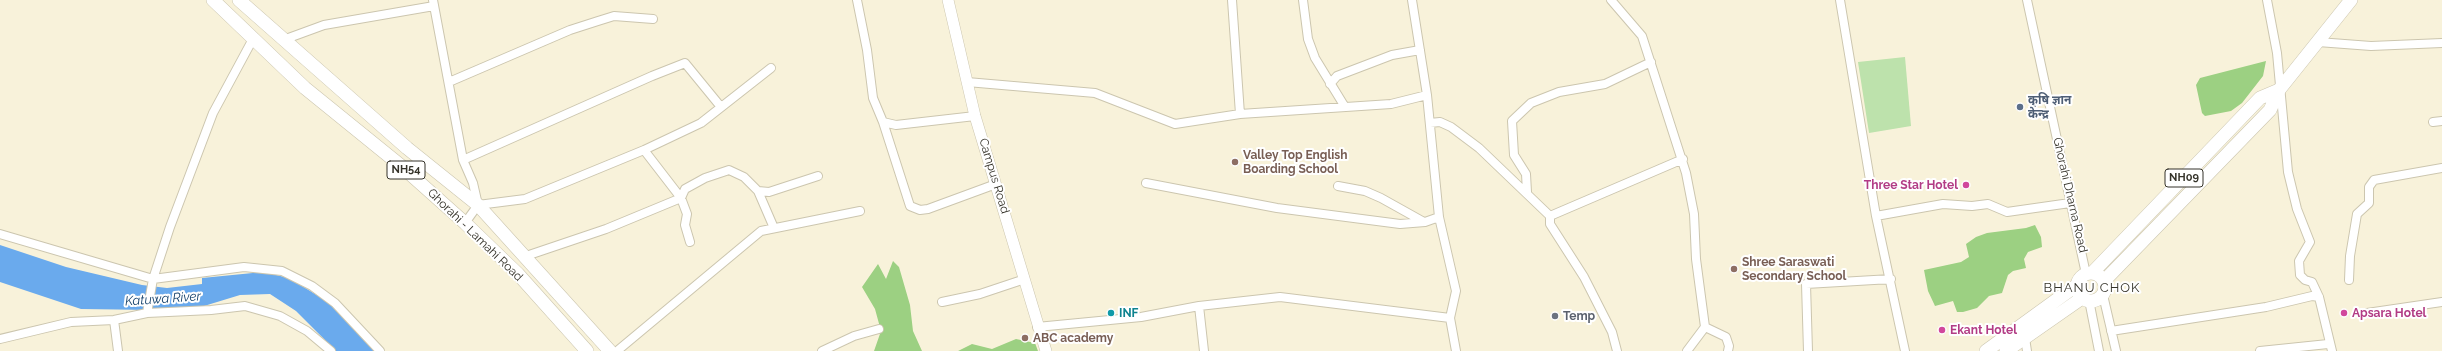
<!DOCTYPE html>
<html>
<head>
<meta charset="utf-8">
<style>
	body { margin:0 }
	canvas { display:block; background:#f8f2da }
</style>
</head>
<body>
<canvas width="2442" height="351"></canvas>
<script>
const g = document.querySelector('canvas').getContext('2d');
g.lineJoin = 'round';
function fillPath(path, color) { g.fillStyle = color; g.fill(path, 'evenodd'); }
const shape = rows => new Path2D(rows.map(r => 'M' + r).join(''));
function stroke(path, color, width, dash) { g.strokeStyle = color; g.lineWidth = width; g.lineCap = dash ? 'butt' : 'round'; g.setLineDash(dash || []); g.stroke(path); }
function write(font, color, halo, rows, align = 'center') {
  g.font = font + ' Raleway,"Noto Sans Devanagari",sans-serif'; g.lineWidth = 4; g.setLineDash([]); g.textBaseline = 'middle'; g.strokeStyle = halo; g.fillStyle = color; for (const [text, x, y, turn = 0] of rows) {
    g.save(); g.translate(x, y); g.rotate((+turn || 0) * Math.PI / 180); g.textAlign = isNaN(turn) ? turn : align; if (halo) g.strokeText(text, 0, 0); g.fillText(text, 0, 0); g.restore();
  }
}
fillPath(shape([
	[1905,57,1911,126,1869,133,1858,62]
]), '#bde2ac');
fillPath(shape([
	[2266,61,2263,76,2242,103,2231,111,2205,116,2202,113,2196,85,2200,78],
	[2035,225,2041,237,2042,247,2028,252,2024,259,2026,268,2013,271,2008,275,2002,293,1989,296,1977,308,1963,312,1957,312,1953,301,1935,306,1928,291,1924,270,1961,262,1969,257,1966,244,1976,237,1987,233,2026,228],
	[893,261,899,267,910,305,913,331,922,351,874,351,881,331,875,309,862,287,878,264,886,279],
	[1016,339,1035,343,1038,351,958,351,972,344,992,349]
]), '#9cd082');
fillPath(shape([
	[0,245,66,267,142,285,167,288,202,284,202,278,263,272,289,278,328,302,361,334,374,351,336,351,296,311,270,294,240,295,204,306,153,310,81,309,0,282]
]), '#6aaaed');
const street = shape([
	[433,0,463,160,473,183,478,205,465,223],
	[857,0,867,50,873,98,883,122,896,125,975,116],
	[1232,0,1240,114,1391,104,1427,95],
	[1303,0,1308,39,1315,58,1345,107],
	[1412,0,1427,95,1439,217,1456,291,1450,318,1456,351],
	[1611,0,1642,36,1686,173,1694,214,1696,259,1705,327,1726,337,1729,346,1728,351],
	[1840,0,1876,216,1905,351],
	[2027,0,2086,274],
	[2267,0,2277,53,2288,172,2297,209,2310,242,2299,261,2300,275,2305,280,2312,282,2319,297,2332,351],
	[283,40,324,25,434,6],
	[2318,42,2371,46,2442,43],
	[449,82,570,30,598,21,614,16,653,19],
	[967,82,1095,93,1175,124,1240,114],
	[1330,84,1337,76,1392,55,1420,50],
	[883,122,910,206,920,210,928,209,996,184],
	[2433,122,2442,121],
	[1430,123,1440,122,1451,127,1479,148,1550,216],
	[644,150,681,198,687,214,685,225,690,242],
	[463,160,652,76,685,63,721,107],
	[1146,183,1277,208,1400,224,1425,222,1439,217],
	[1338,186,1365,191,1381,198,1424,222],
	[758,191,774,228],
	[1527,192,1526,174,1514,155,1512,121,1531,103,1559,92,1605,84,1651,62],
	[478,205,525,199,644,150,701,123,771,68],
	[1876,216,1943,204,1972,206,1988,204,2007,212,2070,203],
	[0,234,153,279,244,267,282,271,312,286,335,303,380,351],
	[526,256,606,229,681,198,685,189,705,178,729,170,744,177,758,191,769,192,818,176],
	[2349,280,2350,256,2357,214,2369,203,2369,187,2374,180,2442,168],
	[2103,295,2116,351],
	[2089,300,2099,351],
	[942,302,980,294,1025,279],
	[1199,306,1204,351],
	[147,313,153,279,170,227,213,113,254,37],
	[2367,313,2442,302],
	[114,320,118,351],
	[1037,327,1141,317,1199,306,1280,297,1450,318],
	[2111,331,2266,307,2312,296,2319,297],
	[2025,338,2027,351],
	[0,339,71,322,114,320,147,313,211,310,245,306,280,316,307,331,331,351],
	[617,351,761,231,860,211],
	[822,351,854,336,879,329],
	[1617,351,1612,332,1584,277,1550,224,1550,216,1683,159],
	[1687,351,1705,327],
	[1808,351,1806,284,1891,279],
	[2260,351,2328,344]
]);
const secondary = shape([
	[948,0,975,116,1046,351]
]);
const primary = shape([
	[213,0,305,88,400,165,465,223,518,274,587,351],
	[239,0,407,148,478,205,610,351],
	[2093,272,2260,98,2279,90],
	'2077 287a14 14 0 1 1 28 0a14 14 0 1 1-28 0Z',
	[2104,281,2270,110,2279,90,2351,0],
	[1986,351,2077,285],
	[2006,351,2082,298]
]);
stroke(street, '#ccc6af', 10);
stroke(secondary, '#ccc6af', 12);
stroke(primary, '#ccc6af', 14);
stroke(street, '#fff', 8);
stroke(secondary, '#fff', 11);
stroke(primary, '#fff', 13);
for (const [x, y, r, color] of [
	[2020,107,4,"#5c6f8a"],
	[1235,162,4,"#8d6e63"],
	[1966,185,4,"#d1479c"],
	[1734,269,4,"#8d6e63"],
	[1111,313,4,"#0f9aa8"],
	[2344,313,4,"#d1479c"],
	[1555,316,4,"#6b7280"],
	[1942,330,4,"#d1479c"],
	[1025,338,4,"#8d6e63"]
]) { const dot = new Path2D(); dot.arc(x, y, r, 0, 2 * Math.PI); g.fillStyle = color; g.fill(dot); stroke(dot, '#fff', 1.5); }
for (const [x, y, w] of [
	[406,170,38],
	[2184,178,38]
]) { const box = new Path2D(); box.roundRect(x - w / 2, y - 9, w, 18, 3); g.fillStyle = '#fff'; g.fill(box); stroke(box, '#35332a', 1); }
write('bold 11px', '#35332a', null, [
	["NH54",406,170],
	["NH09",2184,178]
]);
write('bold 12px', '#4e5e75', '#fff', [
	["कृषि ज्ञान",2028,100],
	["केन्द्र",2028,114]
], 'left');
write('bold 12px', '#785e54', '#fff', [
	["Valley Top English",1243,155],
	["Boarding School",1243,169],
	["Shree Saraswati",1742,262],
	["Secondary School",1742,276],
	["ABC academy",1033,338]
], 'left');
write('12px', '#35332a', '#fff', [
	["Campus Road",994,176,73],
	["Ghorahi Dharna Road",2070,195,77],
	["Ghorahi - Lamahi Road",475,235,44]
]);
write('bold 12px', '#b23c85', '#fff', [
	["Three Star Hotel",1958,185,"right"],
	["Apsara Hotel",2352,313],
	["Ekant Hotel",1950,330]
], 'left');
write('bold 12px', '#0d838f', '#fff', [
	["INF",1119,313]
], 'left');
write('bold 12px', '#5b616d', '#fff', [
	["Temp",1563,316]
], 'left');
g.letterSpacing = '1px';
write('13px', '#35332a', '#fff', [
	["BHANU CHOK",2092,288]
]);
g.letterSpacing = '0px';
write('italic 13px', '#103e69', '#fff', [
	["Katuwa River",163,299,-4]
]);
</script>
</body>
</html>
